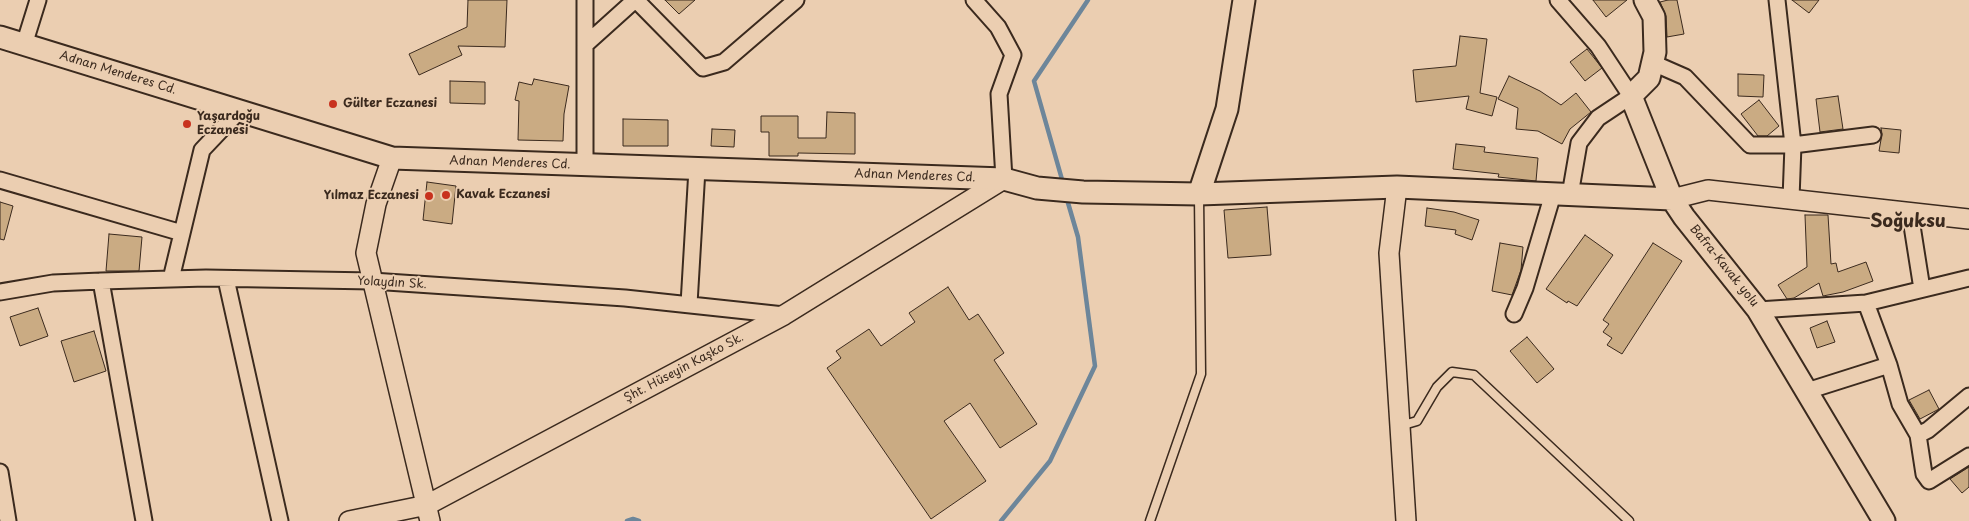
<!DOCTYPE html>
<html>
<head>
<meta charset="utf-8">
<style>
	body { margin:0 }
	canvas { display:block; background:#ebceb1 }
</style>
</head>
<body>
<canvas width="1969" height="521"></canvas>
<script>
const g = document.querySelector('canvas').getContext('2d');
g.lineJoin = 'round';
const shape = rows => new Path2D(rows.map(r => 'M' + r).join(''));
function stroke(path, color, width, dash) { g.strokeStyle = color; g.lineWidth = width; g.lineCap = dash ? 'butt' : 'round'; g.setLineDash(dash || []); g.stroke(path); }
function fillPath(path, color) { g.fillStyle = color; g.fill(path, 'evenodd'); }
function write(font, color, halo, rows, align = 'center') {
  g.font = font + ' "Playpen Sans",sans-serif'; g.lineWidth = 4; g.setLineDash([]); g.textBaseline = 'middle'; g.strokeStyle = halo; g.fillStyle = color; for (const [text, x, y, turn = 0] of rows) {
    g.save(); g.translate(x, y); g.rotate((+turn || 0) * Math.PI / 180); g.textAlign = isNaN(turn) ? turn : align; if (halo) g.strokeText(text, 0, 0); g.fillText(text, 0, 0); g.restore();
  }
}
stroke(shape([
	[1063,183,1034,81,1088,0],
	[627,521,633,519,639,521],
	[1001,521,1050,461,1095,366,1078,237,1066,196]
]), '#6d869a', 4.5);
const building = shape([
	[468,0,507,0,505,47,458,46,462,55,419,75,409,54,467,27,468,0],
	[665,0,695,0,679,14,665,0],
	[1593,0,1627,0,1606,17,1593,0],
	[1668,0,1677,0,1684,34,1667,37,1666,16,1660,2,1668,0],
	[1792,0,1819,0,1809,13,1792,0],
	[1460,36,1487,39,1480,93,1497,97,1492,116,1466,109,1469,96,1416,102,1413,70,1456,66,1460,36],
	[1587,49,1602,68,1585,81,1570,62,1587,49],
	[1738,74,1764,75,1763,97,1738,96,1738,74],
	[1509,76,1540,91,1561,105,1576,93,1591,112,1570,129,1562,144,1538,131,1516,129,1518,108,1498,99,1509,76],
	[534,79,569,86,564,114,563,141,518,140,519,101,515,100,519,82,532,85,534,79],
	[450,81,485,82,485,104,450,103,450,81],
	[1838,96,1843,129,1820,132,1816,99,1838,96],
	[1759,100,1779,126,1767,136,1758,136,1741,114,1759,100],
	[827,112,855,113,855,154,798,153,798,156,769,156,769,132,761,132,761,116,798,116,798,138,826,138,827,112],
	[623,119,668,120,668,146,623,146,623,119],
	[1881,128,1901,130,1899,153,1879,151,1882,134,1881,128],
	[712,129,735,130,734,147,711,146,712,129],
	[1456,144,1485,147,1484,152,1538,158,1536,181,1498,177,1499,174,1453,169,1456,144],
	[427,182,456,186,452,224,423,220,427,182],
	[0,202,13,206,4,240,0,239,0,202],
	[1267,207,1271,255,1228,258,1224,210,1267,207],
	[1427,208,1454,212,1479,220,1472,240,1455,234,1456,230,1425,226,1427,208],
	[1805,215,1828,215,1831,264,1836,263,1838,272,1866,262,1873,281,1843,292,1823,296,1819,283,1794,298,1787,299,1778,285,1807,267,1805,215],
	[109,234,142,237,139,271,106,271,109,234],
	[1585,235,1613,255,1577,306,1568,301,1567,303,1546,289,1585,235],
	[1500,243,1523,247,1521,270,1512,295,1492,291,1500,243],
	[1653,243,1682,261,1622,354,1607,345,1612,338,1603,332,1609,324,1603,320,1653,243],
	[948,287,969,320,978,314,1004,353,994,360,1037,424,1000,448,970,403,944,421,986,481,931,519,827,368,841,358,836,351,869,329,881,346,915,322,909,313,948,287],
	[38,308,48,336,20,346,10,317,38,308],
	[1827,321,1835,342,1817,348,1810,328,1827,321],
	[94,331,106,371,74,382,61,341,94,331],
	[1527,337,1554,369,1537,383,1510,351,1527,337],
	[1929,390,1939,409,1920,419,1909,400,1929,390],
	[1969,467,1969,487,1962,493,1950,479,1969,467]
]);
fillPath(building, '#caab83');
stroke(building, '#3b2a1e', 1);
const service = shape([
	[1400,426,1417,421,1437,387,1452,372,1474,375,1629,521],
	[1150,521,1201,374,1199,197]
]);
const minor = shape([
	[636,0,703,68,724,62,796,0],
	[974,0,998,27,1013,55,999,94,1004,179],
	[1558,0,1598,46,1631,96,1598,118,1579,143,1570,195],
	[1777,0,1793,145,1791,199],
	[24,45,38,0],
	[585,45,635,0],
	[1653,63,1685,77,1750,145,1793,145,1873,135],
	[585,165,585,0],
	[0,180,182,233],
	[1910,213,1922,289],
	[171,279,202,150,239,111],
	[226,279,280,521],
	[101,281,144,521],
	[0,292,53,283,101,281,206,278,372,281,625,298,784,315],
	[1866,303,1889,365,1900,404,1918,435,1924,474,1929,481,1969,456],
	[689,304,697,169],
	[1758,310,1866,303,1969,278],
	[1514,314,1525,288,1553,194],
	[1807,391,1889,365],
	[1918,435,1928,430,1969,396],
	[0,472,8,521]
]);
const tertiary = shape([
	[392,158,376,204,366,253,430,521],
	[1397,187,1389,253,1406,521],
	[1672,199,1708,190,1969,219],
	[349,521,427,505,784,315,1004,179]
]);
const secondary = shape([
	[1645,0,1654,17,1655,52,1649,78,1631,96,1672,199,1684,217,1758,310,1884,521],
	[0,37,392,158,1004,179,1037,188,1083,192,1199,194,1397,187,1672,199],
	[1199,194,1227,109,1244,0]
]);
stroke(service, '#3b2a1e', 11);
stroke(minor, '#3b2a1e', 19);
stroke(tertiary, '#3b2a1e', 22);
stroke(secondary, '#3b2a1e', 25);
stroke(service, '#ebceb1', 8);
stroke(minor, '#ebceb1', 15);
stroke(tertiary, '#ebceb1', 19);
stroke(secondary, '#ebceb1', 21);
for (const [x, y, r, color] of [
	[333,104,5,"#c8321e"],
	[187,124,5,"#c8321e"],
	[446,195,5,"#c8321e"],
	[429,196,5,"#c8321e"]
]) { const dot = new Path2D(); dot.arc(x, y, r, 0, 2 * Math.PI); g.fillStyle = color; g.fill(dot); stroke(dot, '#ebceb1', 2); }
write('12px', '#3b2a1e', '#ebceb1', [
	["Adnan Menderes Cd.",118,73,17],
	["Adnan Menderes Cd.",510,163,2],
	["Adnan Menderes Cd.",915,176,2],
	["Bafra-Kavak yolu",1724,266,51],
	["Yolaydın Sk.",392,283,3],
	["Şht. Hüseyin Kaşko Sk.",684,368,-28]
]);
write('bold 12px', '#3b2a1e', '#ebceb1', [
	["Gülter Eczanesi",343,104],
	["Yaşardoğu",197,117],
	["Eczanesi",197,131],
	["Kavak Eczanesi",456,195],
	["Yılmaz Eczanesi",419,196,"right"]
], 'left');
write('bold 18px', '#3b2a1e', '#ebceb1', [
	["Soğuksu",1908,222]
]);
</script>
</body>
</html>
